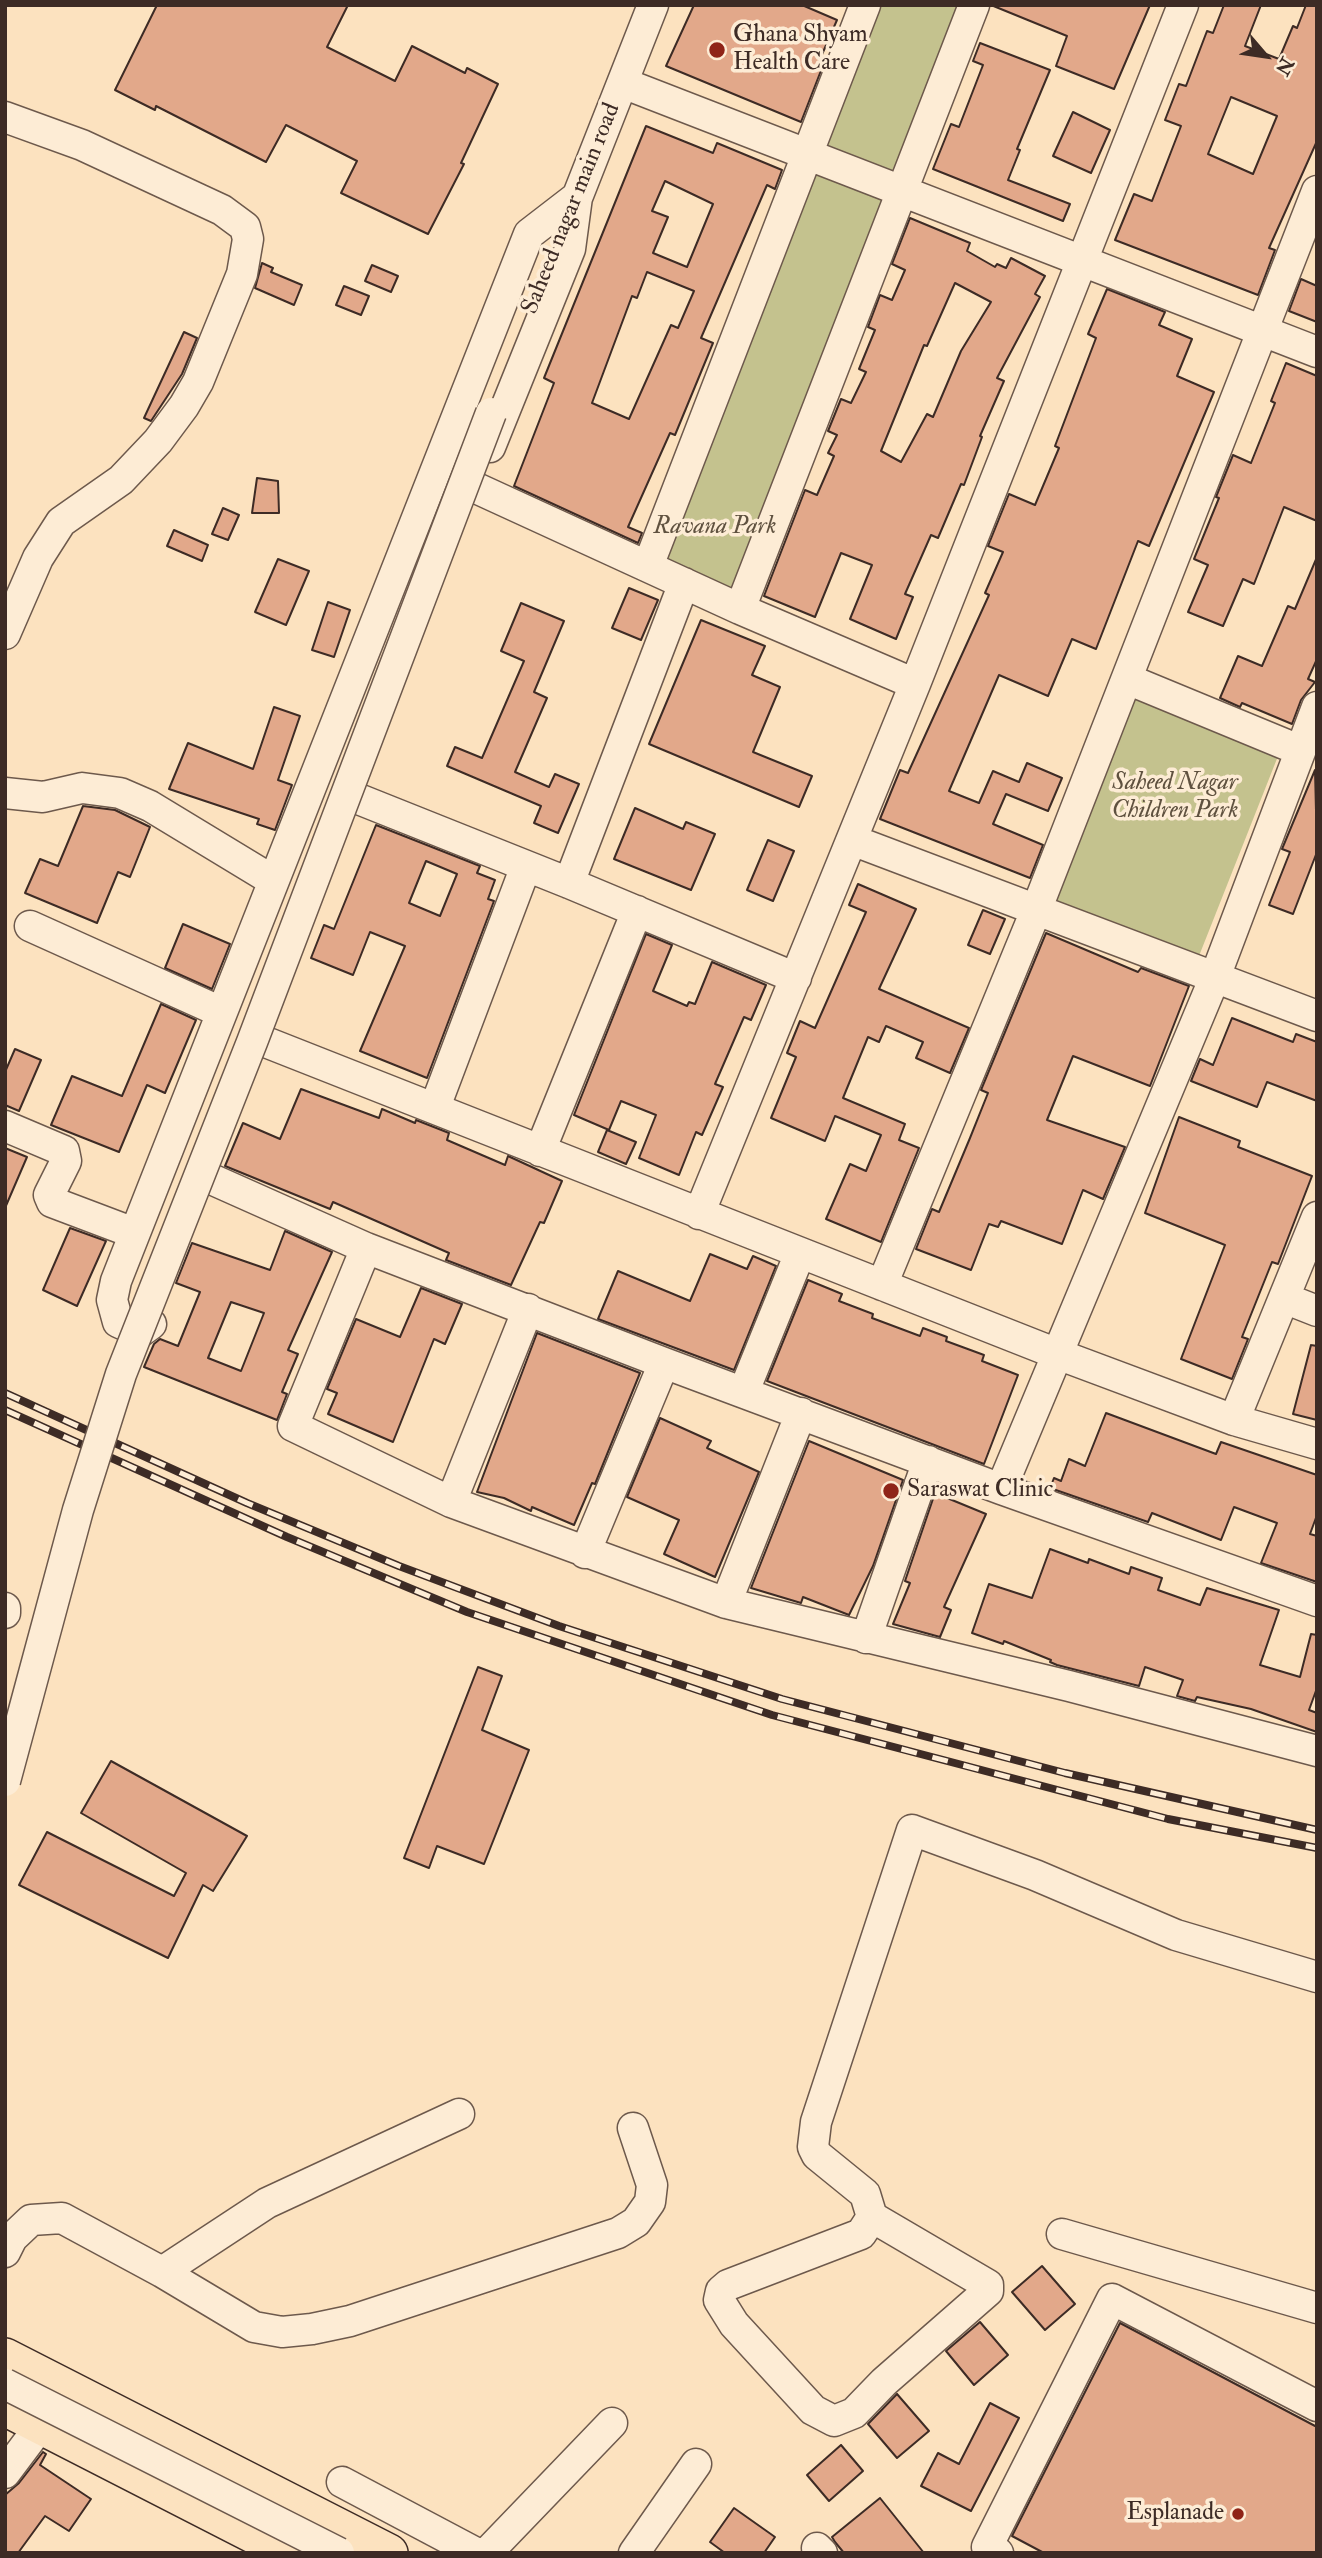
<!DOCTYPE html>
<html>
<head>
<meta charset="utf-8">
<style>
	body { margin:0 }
	#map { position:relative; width:1322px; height:2558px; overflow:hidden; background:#fce2bf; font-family:"IM FELL Double Pica",serif }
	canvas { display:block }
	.frame { position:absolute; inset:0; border:7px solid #3d2b25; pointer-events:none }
	.north { position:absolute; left:1231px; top:21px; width:70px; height:70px; -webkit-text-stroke:5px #fdecd5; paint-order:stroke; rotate:119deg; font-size:19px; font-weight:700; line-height:28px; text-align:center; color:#3d2b25 }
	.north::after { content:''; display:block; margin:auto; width:24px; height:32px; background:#3d2b25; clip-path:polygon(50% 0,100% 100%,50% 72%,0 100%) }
</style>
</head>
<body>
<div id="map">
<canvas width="1322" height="2558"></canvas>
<div class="frame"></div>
<div class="north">N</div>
</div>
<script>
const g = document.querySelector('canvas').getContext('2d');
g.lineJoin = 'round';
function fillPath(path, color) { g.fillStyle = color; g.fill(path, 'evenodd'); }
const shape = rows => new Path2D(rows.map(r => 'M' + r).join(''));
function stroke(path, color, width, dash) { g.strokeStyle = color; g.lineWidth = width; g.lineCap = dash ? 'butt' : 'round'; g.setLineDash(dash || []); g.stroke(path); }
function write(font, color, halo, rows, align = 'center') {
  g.font = font + ' "IM FELL Double Pica",serif'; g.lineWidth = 7; g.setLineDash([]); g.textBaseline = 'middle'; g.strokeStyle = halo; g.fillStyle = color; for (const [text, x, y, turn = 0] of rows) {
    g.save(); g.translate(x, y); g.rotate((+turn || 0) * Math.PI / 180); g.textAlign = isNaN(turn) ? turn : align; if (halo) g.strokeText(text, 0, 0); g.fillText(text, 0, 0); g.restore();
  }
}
fillPath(shape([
	[860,5,974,5,740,609,656,570],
	[1134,684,1282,746,1197,961,1049,900]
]), '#c4c28e');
const building = shape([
	[157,5,348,5,327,47,395,81,412,46,465,73,467,68,498,84,461,163,464,164,428,234,341,193,357,161,286,125,266,162,156,106,155,110,115,90,157,5],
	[694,5,802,5,837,20,817,66,822,68,801,122,666,66,694,5],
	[991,5,1150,5,1114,89,1056,66,1067,36,991,5],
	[1224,5,1261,5,1245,46,1279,59,1293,26,1297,28,1306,5,1317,5,1317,141,1269,248,1275,250,1258,295,1115,240,1134,194,1152,201,1181,126,1165,120,1179,84,1186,86,1207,31,1213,33,1224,5],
	[1231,97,1277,116,1253,174,1208,154,1231,97],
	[980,43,1050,70,1017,149,1020,150,1008,180,1070,204,1063,221,933,169,951,124,959,127,983,65,973,61,980,43],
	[1073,112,1110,130,1091,173,1053,156,1073,112],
	[646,126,713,153,717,143,782,170,775,189,767,185,701,338,713,343,675,435,670,433,628,527,642,533,638,543,514,486,554,383,544,378,646,126],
	[665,181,713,204,687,267,653,253,668,217,652,211,665,181],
	[647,272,694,291,678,328,671,325,629,419,592,403,632,296,637,298,647,272],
	[910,218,970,243,967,251,995,267,997,264,1006,268,1011,258,1045,276,1035,294,1040,297,997,378,1004,381,980,436,982,437,964,485,961,484,938,538,931,535,905,594,913,597,896,639,850,619,872,565,841,553,815,617,764,596,805,490,817,495,834,456,828,453,837,435,828,431,841,399,851,403,866,372,859,369,875,330,868,327,880,295,892,300,905,270,892,264,910,218],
	[955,283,991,302,961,351,933,417,927,414,901,462,881,451,924,345,927,346,955,283],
	[262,263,273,268,271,272,302,285,294,305,255,288,262,263],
	[372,265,398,276,391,292,365,281,372,265],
	[1301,279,1317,286,1317,322,1289,311,1301,279],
	[344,286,369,296,361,315,336,305,344,286],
	[1107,289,1165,312,1159,325,1192,339,1177,376,1214,392,1149,546,1138,541,1096,649,1072,639,1048,696,999,675,949,791,979,803,993,771,1019,782,1027,763,1062,778,1048,811,1006,794,993,824,1043,845,1030,878,880,819,900,770,908,773,989,595,985,593,1003,552,988,546,1009,494,1035,505,1059,448,1055,446,1096,338,1088,334,1107,289],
	[184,332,197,338,182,374,151,421,144,418,184,332],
	[1286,363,1317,376,1317,521,1284,507,1254,584,1243,579,1223,626,1188,612,1208,565,1194,559,1219,498,1216,497,1233,455,1251,463,1275,403,1271,401,1286,363],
	[257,478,278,481,279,513,252,513,257,478],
	[223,508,239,515,228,540,212,534,223,508],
	[174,530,208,545,202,561,167,546,174,530],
	[1317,557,1317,659,1308,679,1315,682,1301,700,1292,724,1242,703,1240,707,1220,698,1238,656,1262,666,1288,606,1295,609,1317,557],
	[278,559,309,571,286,625,255,612,278,559],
	[629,588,658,600,641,640,612,628,629,588],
	[328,602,350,610,334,657,312,650,328,602],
	[521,603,564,621,534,692,547,698,515,772,549,787,555,774,579,784,558,833,534,823,541,806,447,766,455,747,482,758,524,661,501,651,521,603],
	[701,620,765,646,752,675,780,687,753,752,812,776,799,807,649,744,701,620],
	[274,707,300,716,278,780,292,785,275,830,257,824,259,819,169,789,188,743,253,769,274,707],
	[1315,770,1317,852,1293,914,1269,905,1290,852,1282,849,1315,770],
	[83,806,115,810,150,827,130,877,118,872,97,923,25,893,40,859,58,866,83,806],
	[635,808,683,829,686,822,715,834,691,890,614,859,635,808],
	[376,825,480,866,477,873,495,880,488,899,494,901,427,1078,360,1051,405,946,370,932,353,975,311,958,324,925,334,929,376,825],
	[426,861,457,874,440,916,409,903,426,861],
	[768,840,794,851,773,901,747,890,768,840],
	[858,884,916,909,879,989,969,1028,950,1073,916,1058,923,1042,886,1026,879,1042,868,1037,843,1098,905,1124,899,1140,919,1148,881,1242,826,1219,850,1164,866,1171,881,1135,835,1116,825,1141,771,1118,796,1057,787,1053,800,1021,815,1028,866,912,849,905,858,884],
	[983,910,1005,919,990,954,968,945,983,910],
	[183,924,230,944,212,989,165,968,183,924],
	[1046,933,1138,972,1141,968,1189,986,1150,1086,1073,1056,1047,1120,1125,1147,1103,1199,1083,1190,1062,1244,1001,1221,998,1227,989,1224,971,1270,916,1249,932,1209,939,1212,970,1138,988,1093,981,1090,1046,933],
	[646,934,672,945,653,991,687,1006,689,1002,695,1004,712,962,766,985,751,1020,744,1017,715,1084,723,1087,702,1135,696,1132,679,1175,639,1158,656,1115,621,1101,609,1130,574,1115,646,934],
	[161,1004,196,1020,165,1093,147,1085,119,1152,51,1125,72,1076,122,1096,161,1004],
	[1232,1018,1293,1042,1296,1034,1317,1042,1317,1101,1267,1082,1257,1107,1191,1081,1200,1059,1213,1065,1232,1018],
	[15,1049,41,1060,19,1111,5,1105,5,1072,15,1049],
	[301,1089,379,1118,382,1109,415,1123,416,1120,449,1133,447,1140,505,1165,508,1156,562,1181,544,1223,540,1222,511,1285,446,1260,449,1253,333,1202,330,1209,225,1166,243,1123,280,1139,301,1089],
	[1179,1117,1240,1141,1238,1147,1312,1176,1278,1264,1272,1262,1242,1337,1248,1339,1232,1379,1181,1359,1225,1245,1145,1213,1179,1117],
	[607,1130,636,1142,626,1164,598,1152,607,1130],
	[5,1148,27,1157,5,1208,5,1148],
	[70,1228,106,1241,77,1306,43,1290,70,1228],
	[285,1231,332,1252,288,1350,298,1354,282,1392,287,1394,277,1420,144,1367,154,1344,160,1339,178,1346,200,1292,176,1283,192,1243,270,1270,285,1231],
	[231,1302,264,1313,241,1371,208,1358,231,1302],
	[710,1254,747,1269,753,1256,776,1266,734,1370,598,1319,618,1271,690,1301,710,1254],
	[808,1280,842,1294,839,1301,873,1314,872,1318,920,1336,923,1328,947,1337,946,1341,984,1355,982,1361,1018,1375,984,1464,767,1381,808,1280],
	[421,1288,462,1304,445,1344,434,1339,393,1442,328,1414,337,1393,327,1389,356,1319,400,1337,421,1288],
	[537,1333,640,1373,595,1484,592,1483,574,1525,532,1507,531,1511,504,1498,477,1492,537,1333],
	[1311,1345,1317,1346,1317,1420,1293,1414,1311,1345],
	[1106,1413,1216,1454,1221,1442,1317,1475,1317,1515,1310,1534,1317,1536,1317,1582,1261,1563,1277,1523,1234,1507,1221,1540,1152,1513,1148,1522,1050,1488,1054,1478,1061,1481,1069,1459,1085,1466,1106,1413],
	[660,1418,711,1441,707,1448,759,1472,715,1577,664,1554,679,1520,627,1497,660,1418],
	[809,1441,903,1480,873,1566,849,1615,803,1597,801,1603,751,1588,809,1441],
	[935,1493,986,1514,944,1607,951,1610,940,1637,893,1624,910,1583,905,1581,935,1493],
	[1050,1549,1088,1563,1089,1559,1129,1574,1131,1567,1162,1578,1158,1590,1200,1605,1207,1588,1279,1610,1260,1665,1300,1677,1311,1634,1317,1635,1317,1688,1309,1710,1317,1713,1317,1732,1251,1709,1197,1697,1195,1701,1177,1696,1183,1680,1145,1667,1139,1686,1057,1665,1050,1662,1051,1660,1004,1641,1003,1644,972,1633,989,1584,1032,1598,1050,1549],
	[478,1667,502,1676,482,1730,529,1750,484,1864,437,1846,429,1868,404,1858,478,1667],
	[111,1761,247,1836,213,1891,203,1885,168,1958,19,1885,47,1832,174,1896,186,1873,81,1813,111,1761],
	[1042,2266,1075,2304,1045,2330,1012,2292,1042,2266],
	[980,2322,1008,2355,974,2385,946,2351,980,2322],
	[1120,2323,1317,2427,1317,2553,1044,2553,1012,2536,1120,2323],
	[897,2394,929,2431,897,2458,868,2424,897,2394],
	[990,2403,1019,2418,971,2511,921,2486,938,2453,959,2464,990,2403],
	[841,2445,863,2471,829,2501,807,2475,841,2445],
	[43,2452,46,2454,40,2465,91,2499,69,2531,45,2516,18,2553,5,2553,5,2495,19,2483,43,2452],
	[880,2498,924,2553,844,2553,835,2542,832,2537,880,2498],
	[734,2508,775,2537,764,2553,725,2553,710,2542,734,2508]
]);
fillPath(building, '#e2a88a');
stroke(building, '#3d2b25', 2);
const minor = shape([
	[623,83,1317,352],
	[5,117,82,145,222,210,245,227,248,239,242,274,198,382,184,406,158,441,121,480,61,522,38,558,5,634],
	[571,213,653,5],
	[474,487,740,609,915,684],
	[648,566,865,5],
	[740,609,974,5],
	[1127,679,1299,750],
	[5,793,43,797,82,788,120,793,150,806,272,880],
	[356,798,569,883,796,978],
	[852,840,1317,1016],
	[569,883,684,583],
	[30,926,221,1012],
	[263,1041,1060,1355,1234,1420,1317,1444],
	[435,1107,526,866],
	[5,1126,64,1151,66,1161,49,1195,52,1202,134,1233],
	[540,1151,637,911],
	[209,1178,366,1248,664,1363,1001,1489,1317,1601],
	[699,1214,915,684,1183,5],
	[366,1248,293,1426,451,1502,726,1603,1069,1686,1317,1751],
	[882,1285,1037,908,1317,191],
	[1284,1298,1317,1311],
	[151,1324,140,1332,118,1322,112,1300,116,1281,529,234,577,197,570,249,490,447],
	[744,1391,800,1253],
	[1234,1420,1317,1217],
	[1001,1489,1215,977,1317,707],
	[451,1502,528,1309],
	[585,1553,664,1363],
	[726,1603,801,1413],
	[5,1608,5,1613],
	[866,1638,928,1461],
	[872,2217,988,2285,988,2291,884,2382,854,2413,834,2421,813,2410,734,2324,719,2300,721,2291,728,2285,861,2234,872,2217,865,2194,817,2155,813,2147,816,2122,912,1830,1035,1875,1176,1935,1317,1977],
	[1062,2234,1317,2308],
	[5,2252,12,2238,31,2220,62,2218,162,2272,254,2327,282,2332,312,2329,350,2321,618,2233,636,2222,650,2202,652,2185,633,2128],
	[162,2272,267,2203,459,2114],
	[5,2473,41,2425],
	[342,2482,476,2553],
	[817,2548,822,2553],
	[487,2553,612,2423],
	[634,2553,696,2464],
	[998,2553,987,2547,1112,2299,1317,2406]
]);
const major = shape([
	[5,2357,389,2553],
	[5,2407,290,2553]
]);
stroke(minor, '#6d594c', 33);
stroke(major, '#3d2b25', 40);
stroke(minor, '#fdecd5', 30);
stroke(major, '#fce2bf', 37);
const rail = shape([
	[5,1393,247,1503,399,1566,559,1626,782,1699,1065,1773,1317,1830],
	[5,1410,287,1537,467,1612,772,1715,1168,1819,1317,1848]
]);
stroke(rail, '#3d2b25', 8);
stroke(rail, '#fdecd5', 5, [16]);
const minorBridge = shape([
	[5,1781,78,1510,121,1374,252,1042,491,413],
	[5,2384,339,2553]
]);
stroke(minorBridge, '#6d594c', 33, []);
stroke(minorBridge, '#fdecd5', 30);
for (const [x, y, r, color] of [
	[717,50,9,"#8f2418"],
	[891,1491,9,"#8f2418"],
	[1238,2514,7,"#8f2418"]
]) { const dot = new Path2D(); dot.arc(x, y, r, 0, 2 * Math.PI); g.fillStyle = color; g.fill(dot); stroke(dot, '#fdecd5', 2.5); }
write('24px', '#3d2b25', '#fdecd5', [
	["Ghana Shyam",733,36],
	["Health Care",733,64],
	["Saraswat Clinic",907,1491],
	["Esplanade",1224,2514,"right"]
], 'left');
write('24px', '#3d2b25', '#fdecd5', [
	["Saheed nagar main road",572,209,-68]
]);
write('italic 24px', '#5f513f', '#fdecd5', [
	["Ravana Park",715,528],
	["Saheed Nagar",1175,784],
	["Children Park",1175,812]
]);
</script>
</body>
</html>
